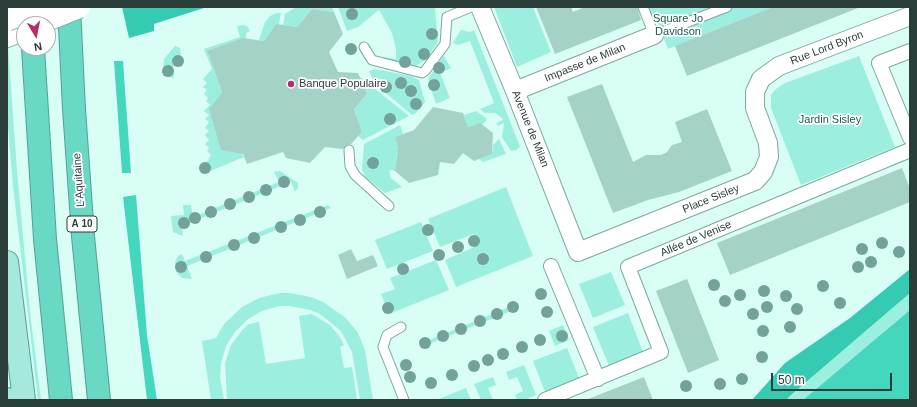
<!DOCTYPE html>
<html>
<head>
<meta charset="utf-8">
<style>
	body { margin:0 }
	#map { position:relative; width:917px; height:407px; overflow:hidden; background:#d9fef5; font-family:Helvetica,sans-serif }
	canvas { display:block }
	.frame { position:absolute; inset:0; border:8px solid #2b3d39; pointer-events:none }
	.north { position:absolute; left:16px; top:16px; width:40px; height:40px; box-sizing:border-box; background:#fff; border:1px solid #aab1b0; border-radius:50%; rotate:170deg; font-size:11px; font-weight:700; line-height:16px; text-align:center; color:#2b3d39 }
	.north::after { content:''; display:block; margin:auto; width:14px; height:18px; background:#b82d69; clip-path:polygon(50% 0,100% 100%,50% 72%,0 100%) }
	.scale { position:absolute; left:771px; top:373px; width:121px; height:18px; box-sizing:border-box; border:2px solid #2b3d39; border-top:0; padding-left:5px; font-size:12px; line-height:14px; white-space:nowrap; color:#2b3d39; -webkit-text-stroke:3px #fff; paint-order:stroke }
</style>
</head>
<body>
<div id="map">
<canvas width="917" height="407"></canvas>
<div class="frame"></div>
<div class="north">N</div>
<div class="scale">50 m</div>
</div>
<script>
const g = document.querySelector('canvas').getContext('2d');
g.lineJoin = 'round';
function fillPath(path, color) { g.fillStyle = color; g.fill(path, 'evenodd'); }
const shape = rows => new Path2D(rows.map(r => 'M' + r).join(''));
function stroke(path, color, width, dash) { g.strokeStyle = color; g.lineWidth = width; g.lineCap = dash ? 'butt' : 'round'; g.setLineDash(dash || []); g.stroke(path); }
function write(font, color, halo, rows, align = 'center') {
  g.font = font + ' Helvetica,sans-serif'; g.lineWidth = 3.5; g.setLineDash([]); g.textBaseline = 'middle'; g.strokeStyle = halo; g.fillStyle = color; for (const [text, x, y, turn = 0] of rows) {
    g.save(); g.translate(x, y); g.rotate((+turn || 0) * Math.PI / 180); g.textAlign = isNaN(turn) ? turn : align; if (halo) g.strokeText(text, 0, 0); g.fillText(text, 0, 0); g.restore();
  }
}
fillPath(shape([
	[296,7,332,7,334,12,312,9,297,27,283,25,285,14],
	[338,7,435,7,438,42,426,60,415,66,383,59,384,57,396,59,396,49,392,33,379,10,358,27,347,31],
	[494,7,533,7,551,52,517,67],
	[638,7,773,7,668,49,655,15,643,20],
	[277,13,281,13,279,24,276,24,264,41,259,40,265,22,270,16],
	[244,25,247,26,250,31,246,33,246,38,207,51,222,92,209,109,244,157,203,174,205,165,211,155,207,151,209,148,205,144,209,140,205,135,209,131,205,128,209,122,205,119,209,115,204,111,210,105,206,101,208,98,204,94,207,90,203,87,207,83,203,79,212,69,204,49,240,37,237,26],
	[461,30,470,32,474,30,519,144,520,147,516,150,511,151,502,137,504,123,498,126,496,123,503,120,502,118,495,113,485,113,480,109,494,103,470,41,458,45,453,43],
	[7,31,17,170,30,312,41,400,38,400,13,186,7,115],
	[175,46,180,48,182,67,173,63,174,78,163,76,164,59],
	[444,56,451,68,440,73,450,98,436,104,428,79,442,57],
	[859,56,895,147,801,185,771,108,771,95,776,89,785,83],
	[375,69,411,76,419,80,425,102,416,113,412,115,375,84,369,71],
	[359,76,409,116,363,140,358,136,362,132,354,109,367,94],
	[476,111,486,118,486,121,482,125,480,123,468,127,464,115],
	[400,125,403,134,395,137,399,152,397,152,395,171,389,170,391,178,402,187,385,193,365,177,362,170,364,144],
	[499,139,506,154,483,162,479,159,492,154,493,145],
	[280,171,298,183,298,188,295,192,291,182,182,226,183,236,173,232,171,216,184,215,183,205,191,205,193,217,279,182,274,172],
	[506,187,533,256,456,287,445,260,479,245,474,234,440,247,428,219],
	[328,205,331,208,187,266,192,279,182,278,176,272,175,262,178,256,182,254,185,261],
	[421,222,433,251,387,269,375,240],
	[436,260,449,290,389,314,381,294,395,289,390,278],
	[611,272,625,305,593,318,579,284],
	[280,293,290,293,311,297,323,302,346,318,358,333,365,350,373,400,360,400,352,352,341,331,320,314,310,310,289,306,279,306,262,311,248,319,235,332,226,346,221,363,220,378,224,400,211,400,202,341,216,338,224,324,242,307,259,298],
	[910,293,910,310,803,400,786,400],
	[514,305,516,309,424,346,422,343],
	[628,313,643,352,609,366,593,327],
	[312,314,330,325,340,337,344,345,340,347,344,368,352,367,357,400,227,400,225,363,231,345,243,329,249,324,259,322,266,364,305,358,299,316],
	[563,325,569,340,555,346,549,331],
	[567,348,579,378,545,392,533,361],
	[524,365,536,395,525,400,517,400,515,395,523,391,517,377,509,380,506,372],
	[493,377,496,385,488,388,493,400,481,400,474,384],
	[466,388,471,400,436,400]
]), '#9cefde');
fillPath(shape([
	[122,7,207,7,154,24,154,31,129,38],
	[910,269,910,293,790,396,786,400,752,400,785,363,850,318]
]), '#35cbb3');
fillPath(shape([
	[114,61,123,61,131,173,122,173],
	[136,195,147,335,157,400,147,400,123,197],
	[910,310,910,400,803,400]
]), '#45d6be');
fillPath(shape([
	[536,7,571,7,573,12,585,7,637,7,641,20,555,54],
	[773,7,858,8,687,76,675,46],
	[312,9,334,12,343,34,329,52,338,72,358,73,367,94,354,109,362,132,351,144,346,145,343,149,325,147,310,163,286,158,283,152,247,164,243,154,221,150,209,109,222,92,207,51,243,38,264,41,276,24,297,27],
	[602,84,633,162,646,155,661,155,667,152,672,145,682,142,675,122,707,109,732,171,679,192,648,200,613,213,567,97],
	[433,107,463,113,468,127,480,123,493,133,492,154,474,161,463,153,454,164,440,162,438,175,409,183,395,171,398,148,395,137,414,130],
	[902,168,910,189,910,202,730,275,717,243],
	[351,249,357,261,373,255,378,266,347,279,338,255],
	[687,279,719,360,688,373,656,291],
	[644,377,653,400,588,400,588,399]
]), '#a5d2c7');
const service = shape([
	[643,7,654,35,727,7],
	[364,47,372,60,422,73,425,71,445,44,447,17,471,7],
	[349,150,350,166,355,175,389,206],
	[401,327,387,335,383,347,404,400]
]);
const pedestrian = shape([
	[910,51,879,63,910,138],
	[551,266,598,379],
	[545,400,661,352,628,267,910,150]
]);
const minor = shape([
	[480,7,515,91,578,252,755,181,763,172,769,157,768,143,755,108,755,92,761,79,779,66,910,16],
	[515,91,654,35]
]);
const tertiary = shape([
	[7,36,24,29]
]);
const primary = shape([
	[7,262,24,400],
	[7,399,7,400]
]);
const motorway = shape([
	[69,7,74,109,83,236,99,400],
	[33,48,45,239,61,400]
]);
stroke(service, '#7ca89e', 11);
stroke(pedestrian, '#7ca89e', 16);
stroke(minor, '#7ca89e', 20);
stroke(tertiary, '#7ca89e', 24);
stroke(primary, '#53a293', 24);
stroke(motorway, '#53a293', 24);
stroke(service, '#fff', 9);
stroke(pedestrian, '#fff', 14);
stroke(minor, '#fff', 18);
stroke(tertiary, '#fff', 22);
stroke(primary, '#a5e8dc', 22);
stroke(motorway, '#69d9c4', 22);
const tertiaryBridge = shape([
	[7,20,39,7],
	[37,24,79,7]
]);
stroke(tertiaryBridge, '#7ca89e', 24, []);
stroke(tertiaryBridge, '#fff', 22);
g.fillStyle = '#72a299';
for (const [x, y] of [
	[352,14],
	[432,34],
	[351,49],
	[424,54],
	[178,61],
	[405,62],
	[439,68],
	[168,71],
	[401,83],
	[434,85],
	[386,87],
	[411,91],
	[416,104],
	[390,119],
	[373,163],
	[205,168],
	[284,182],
	[266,190],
	[249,197],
	[230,204],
	[211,212],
	[320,212],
	[195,218],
	[300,220],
	[184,223],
	[281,227],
	[428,230],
	[254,238],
	[474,241],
	[882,243],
	[234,245],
	[458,247],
	[862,249],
	[899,252],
	[439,255],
	[206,257],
	[483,259],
	[871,262],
	[181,267],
	[858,267],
	[403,269],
	[714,285],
	[823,286],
	[764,291],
	[541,294],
	[740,295],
	[786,296],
	[725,301],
	[840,303],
	[513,307],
	[767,307],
	[388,308],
	[797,309],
	[547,312],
	[497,314],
	[753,314],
	[480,321],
	[790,327],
	[461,329],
	[763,331],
	[443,336],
	[562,336],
	[540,340],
	[425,343],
	[522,347],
	[503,354],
	[762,357],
	[488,360],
	[406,365],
	[474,366],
	[452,375],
	[410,377],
	[742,379],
	[431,383],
	[720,384],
	[686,386]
]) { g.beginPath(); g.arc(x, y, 6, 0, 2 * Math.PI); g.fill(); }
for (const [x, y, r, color] of [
	[291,84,4,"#b82d69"]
]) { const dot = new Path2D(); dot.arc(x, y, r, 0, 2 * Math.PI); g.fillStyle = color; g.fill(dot); stroke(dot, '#fff', 1.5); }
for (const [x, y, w] of [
	[82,224,30]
]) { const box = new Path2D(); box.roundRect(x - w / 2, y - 8, w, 16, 3); g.fillStyle = '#fff'; g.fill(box); stroke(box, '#2b3d39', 1); }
write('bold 10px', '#2b3d39', null, [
	["A 10",82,224]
]);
write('11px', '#1d574d', '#fff', [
	["Square Jo",678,19],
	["Davidson",678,32],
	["Jardin Sisley",830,120]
]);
write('11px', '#2b3d39', '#fff', [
	["Rue Lord Byron",827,48,-21],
	["Impasse de Milan",585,63,-22],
	["Avenue de Milan",530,129,68],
	["L'Aquitaine",79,180,-94],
	["Place Sisley",711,199,-22],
	["Allée de Venise",696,239,-23]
]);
write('11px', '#2b3d39', '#fff', [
	["Banque Populaire",299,84]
], 'left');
</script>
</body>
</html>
